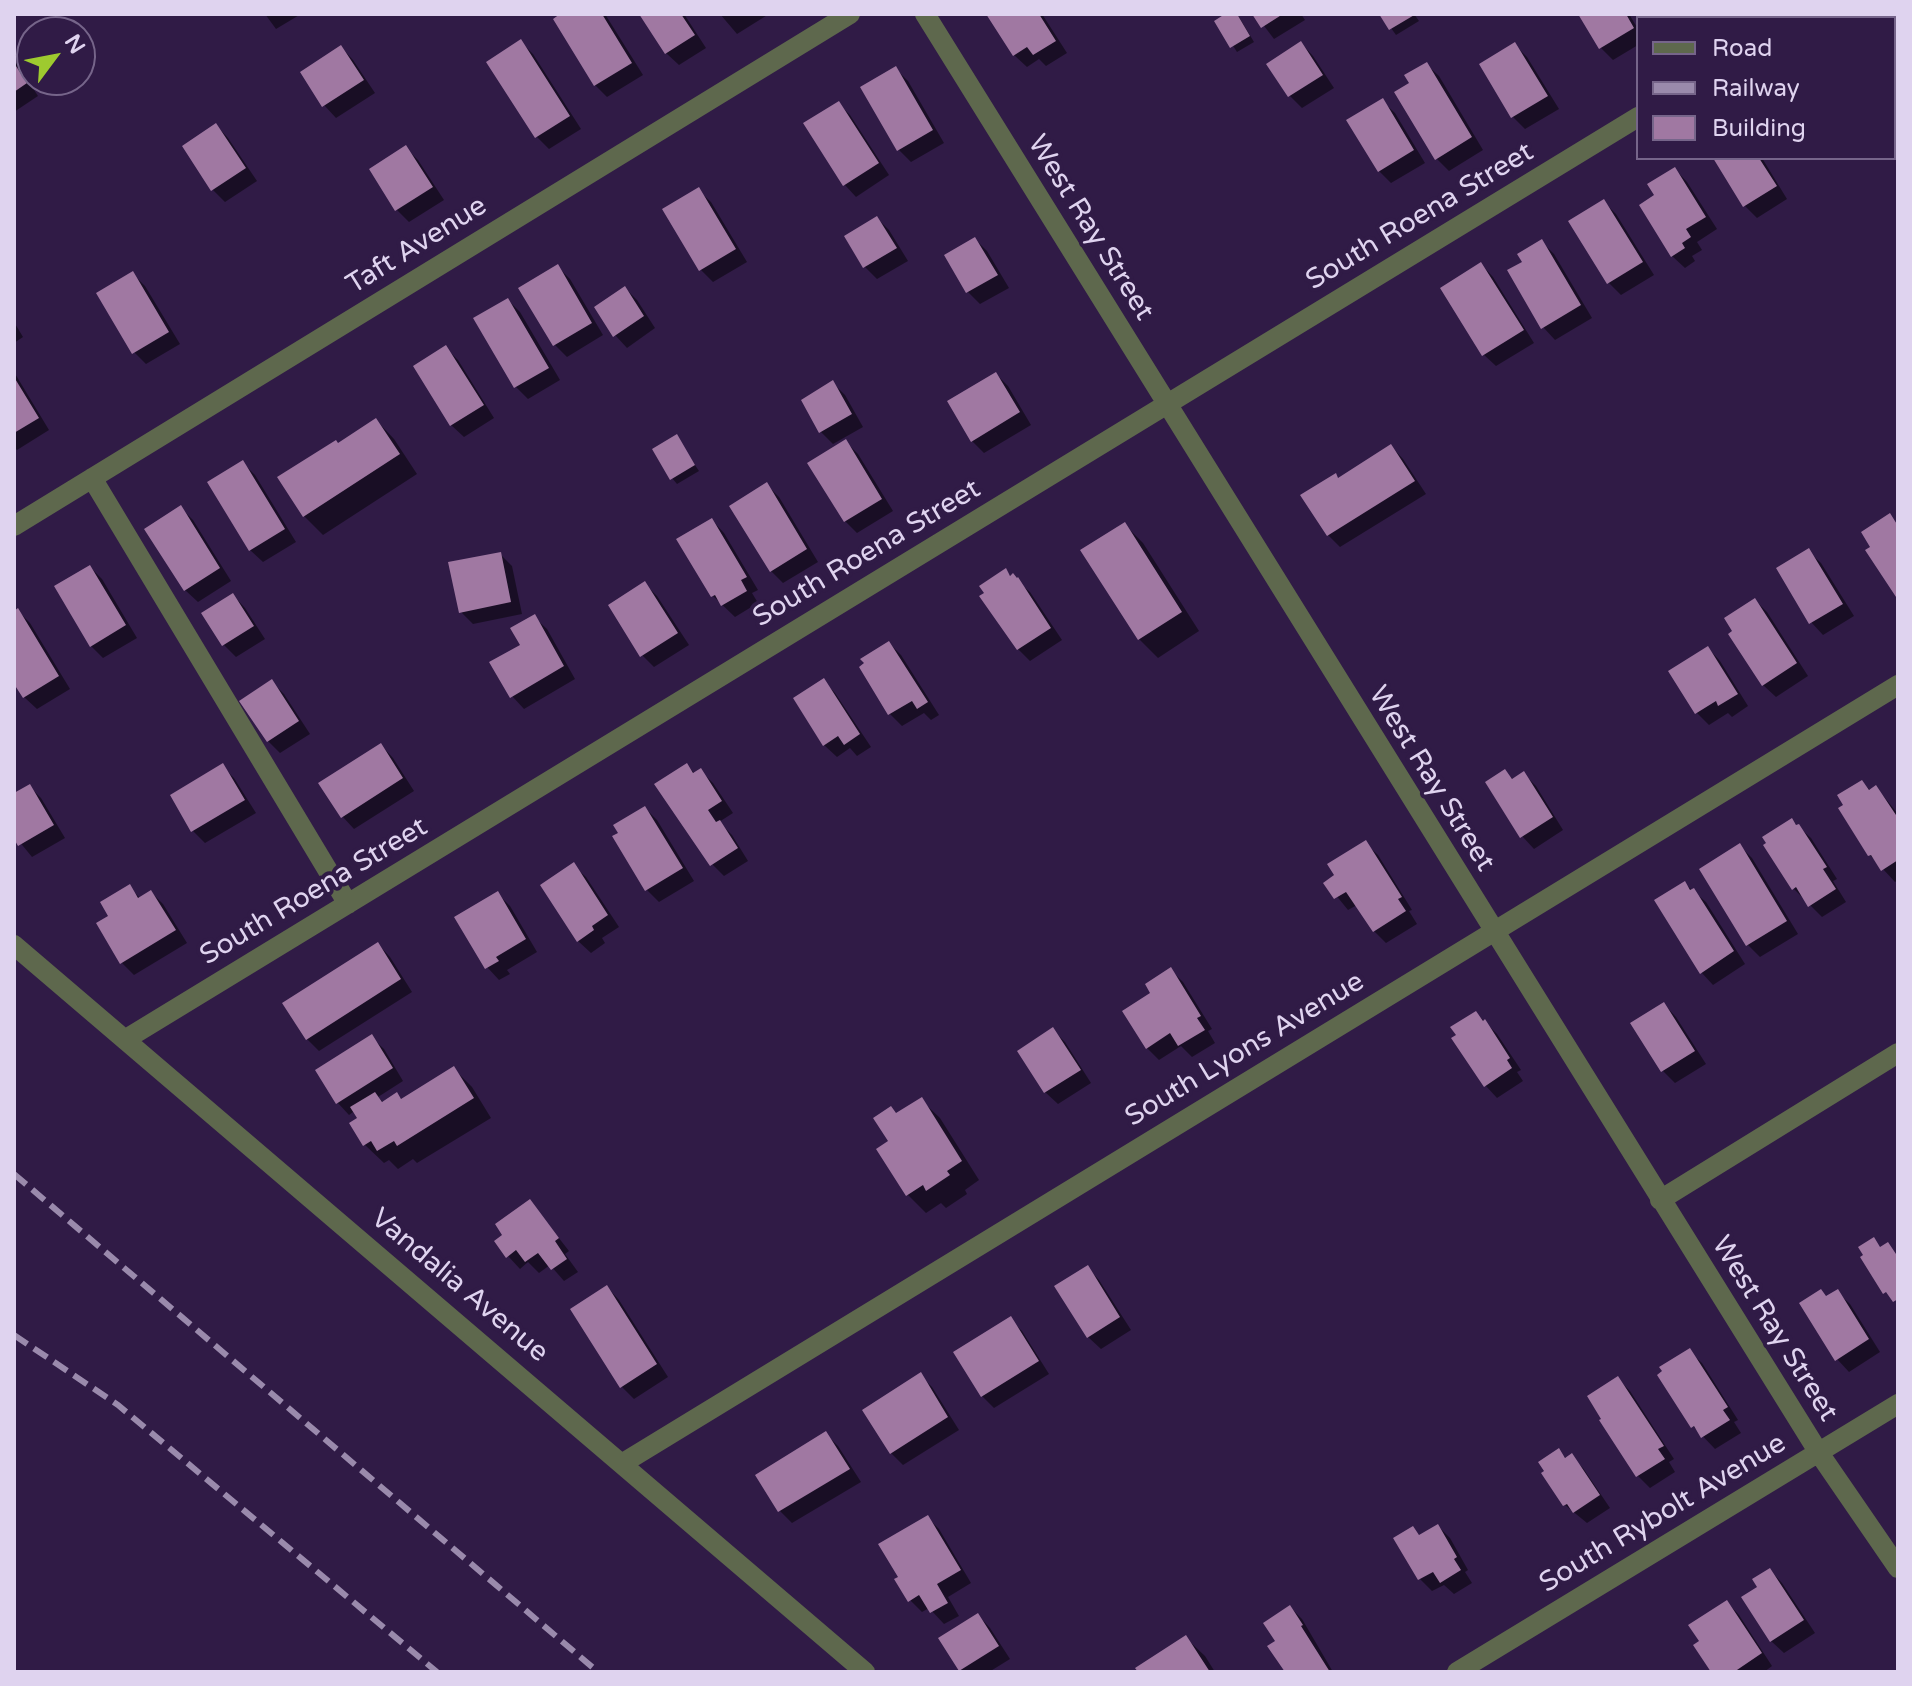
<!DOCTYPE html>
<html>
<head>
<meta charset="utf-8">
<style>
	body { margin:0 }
	#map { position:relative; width:1912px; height:1686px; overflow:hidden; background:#301b46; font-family:"Varela Round",sans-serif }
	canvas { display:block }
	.frame { position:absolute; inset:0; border:16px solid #dfd3ef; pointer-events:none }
	.legend { position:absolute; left:1636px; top:16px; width:260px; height:144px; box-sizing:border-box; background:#301b46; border:2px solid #76658a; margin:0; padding:10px 14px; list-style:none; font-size:24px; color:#dfd3ef }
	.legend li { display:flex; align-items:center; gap:16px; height:40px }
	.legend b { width:40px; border:2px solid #76658a }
	.north { position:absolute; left:16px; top:16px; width:80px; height:80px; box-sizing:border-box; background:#301b46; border:2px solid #76658a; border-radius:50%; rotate:58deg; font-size:22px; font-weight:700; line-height:32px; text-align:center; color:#dfd3ef }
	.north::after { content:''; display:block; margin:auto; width:28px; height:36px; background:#9eca2f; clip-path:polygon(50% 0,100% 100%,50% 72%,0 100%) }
</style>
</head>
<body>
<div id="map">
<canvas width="1912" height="1686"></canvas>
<div class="frame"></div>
<ul class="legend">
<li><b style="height:10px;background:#5e684d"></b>Road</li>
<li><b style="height:10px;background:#9a8aac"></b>Railway</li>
<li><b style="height:22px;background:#a078a2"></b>Building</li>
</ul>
<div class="north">N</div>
</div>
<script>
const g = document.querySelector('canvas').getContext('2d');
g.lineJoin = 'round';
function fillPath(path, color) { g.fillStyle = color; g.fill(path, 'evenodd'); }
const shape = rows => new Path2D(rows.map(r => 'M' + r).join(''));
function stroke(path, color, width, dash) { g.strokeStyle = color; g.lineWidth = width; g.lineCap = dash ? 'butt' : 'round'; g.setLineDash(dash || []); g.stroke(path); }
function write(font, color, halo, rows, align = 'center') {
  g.font = font + ' "Varela Round",sans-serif'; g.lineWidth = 8; g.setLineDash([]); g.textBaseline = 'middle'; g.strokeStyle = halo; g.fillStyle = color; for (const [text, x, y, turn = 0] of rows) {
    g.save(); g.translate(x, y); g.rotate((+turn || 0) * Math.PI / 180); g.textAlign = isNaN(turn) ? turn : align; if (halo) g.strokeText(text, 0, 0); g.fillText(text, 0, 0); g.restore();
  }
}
fillPath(shape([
	[265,14,301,14,276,29],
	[564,14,605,14,643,75,607,97,595,85],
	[642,14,684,14,706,48,679,65,666,53],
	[720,14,769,14,737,34],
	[989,14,1042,14,1067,53,1046,66,1039,59,1027,67,1014,55],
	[1229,14,1239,17,1254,42,1237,52,1217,21],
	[1255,14,1301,14,1305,20,1274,39],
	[1381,14,1414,14,1419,21,1396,35],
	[1580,14,1629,14,1638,29,1638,45,1613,60,1601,48],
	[521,42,533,54,581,129,549,149,537,137,489,62],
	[1301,43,1313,56,1334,88,1302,108,1290,96,1269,64],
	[1515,45,1527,57,1559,109,1525,129,1513,117,1481,65],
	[341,47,353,60,375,93,336,118,324,105],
	[14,59,38,96,14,112],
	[1426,64,1439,76,1483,150,1449,171,1436,158,1412,84],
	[895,68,908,81,944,143,911,162,899,150],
	[56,80,73,80,62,87],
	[1894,96,1898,102,1898,141,1894,143],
	[1382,101,1395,113,1425,163,1391,183,1379,171],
	[838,103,850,115,889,175,856,197,844,184],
	[216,125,228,138,257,181,225,202,213,190],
	[406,148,418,160,444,200,409,222,397,210],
	[1715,158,1762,158,1787,199,1757,218,1745,206],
	[1675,169,1687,182,1717,229,1697,242,1702,250,1692,256,1695,261,1685,268,1672,256,1657,196],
	[698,190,711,202,747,262,713,282,701,270,665,210],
	[1603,201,1616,214,1654,275,1621,295,1609,283,1571,222],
	[877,218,889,230,908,261,877,279,865,267,847,237],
	[975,239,987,251,1009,288,980,304,968,292,947,256],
	[1542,242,1554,254,1592,318,1555,340,1543,327,1524,263],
	[1481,264,1493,277,1534,343,1496,366,1483,354],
	[558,267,570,279,603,335,567,357,555,345],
	[132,273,145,286,180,344,146,364,134,352],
	[625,288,637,300,655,328,627,348,615,335],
	[508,300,520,312,560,380,528,399,516,387,476,319],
	[14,322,23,337,14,343],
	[446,348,458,360,494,418,464,437,451,425],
	[14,372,49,430,17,450,14,447],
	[996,374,1008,386,1031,425,984,453,972,441],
	[833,383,845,395,863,427,833,444,821,432],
	[376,420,394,439,417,474,323,535,304,516,338,445],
	[676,437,699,471,677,484,672,478],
	[846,442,858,454,893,511,857,533,845,521],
	[1391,446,1403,459,1426,494,1340,547,1328,535,1303,496,1339,479],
	[243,463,255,475,296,542,263,562,250,550],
	[767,485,779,497,818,562,783,583,771,571],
	[181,508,193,520,231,581,198,602,185,590],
	[712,520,724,533,758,590,752,593,758,603,735,617,713,596],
	[1124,524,1143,543,1199,631,1158,658,1139,639],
	[1808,551,1821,563,1854,616,1823,635,1811,622],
	[500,554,512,566,522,614,473,624,461,612],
	[90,567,102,579,137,638,103,658,91,646],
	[1005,571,1030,592,1062,640,1030,661,1018,649],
	[645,584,657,596,689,645,654,667,642,655],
	[233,595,245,608,265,639,236,657,224,645,204,614],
	[1755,600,1767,612,1808,676,1776,697,1763,685],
	[18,611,30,623,70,689,37,709,24,697,14,680,14,613],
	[534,617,547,629,575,679,524,709,512,696,522,645],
	[889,643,901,655,939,715,931,720,924,713,902,726,890,714,867,664],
	[1708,648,1720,661,1748,706,1732,717,1728,713,1709,725,1697,713],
	[823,680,835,693,871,747,857,756,850,748,837,757,824,745],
	[272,682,284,694,310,734,280,753,268,741],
	[381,745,393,758,414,791,354,829,342,816],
	[687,765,695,774,701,771,713,783,733,813,719,822,732,835,748,861,724,876,712,864],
	[222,766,234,778,256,813,205,843,193,831],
	[1505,772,1514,780,1524,774,1536,786,1563,830,1534,849,1522,836],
	[1862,782,1871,791,1876,787,1898,814,1898,880,1895,882,1870,855],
	[29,786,41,798,65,838,32,857,14,835,14,795],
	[645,808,657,820,694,881,659,902,647,890],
	[1791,820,1811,838,1837,879,1833,881,1846,902,1822,917,1793,888],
	[1365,843,1378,855,1412,910,1409,911,1417,924,1386,943,1374,931,1357,905,1348,910,1326,883],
	[1740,846,1752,858,1798,934,1760,957,1748,945],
	[573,865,586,877,619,927,602,938,605,943,591,953,578,941],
	[1684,883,1706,902,1745,964,1713,985,1701,972],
	[129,887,141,899,151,892,163,904,187,943,134,975,122,963,98,924,111,917],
	[497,893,510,906,537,952,507,970,510,974,499,980,487,967],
	[378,944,390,957,412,992,319,1051,307,1039],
	[1171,970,1183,982,1212,1029,1208,1031,1215,1043,1192,1057,1181,1046,1159,1060,1147,1048,1152,994],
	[1664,1004,1676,1017,1706,1064,1675,1083,1663,1071,1633,1024],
	[1476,1013,1497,1034,1521,1070,1517,1072,1523,1081,1497,1098,1485,1085],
	[1053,1030,1065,1042,1091,1083,1058,1104,1045,1092],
	[371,1037,384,1049,403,1081,378,1097,384,1103,397,1095,402,1100,454,1069,472,1087,491,1118,417,1163,413,1159,398,1169,389,1160,384,1163,365,1145,359,1119,353,1112,349,1115,337,1102],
	[921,1100,940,1118,979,1180,965,1190,967,1194,946,1208,941,1203,926,1213,907,1194,897,1115],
	[530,1201,569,1251,565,1254,578,1272,564,1281,550,1265,539,1273,528,1262,520,1269,508,1256,505,1235],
	[1087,1267,1099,1280,1131,1330,1101,1349,1088,1337],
	[607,1287,619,1300,668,1377,634,1399,622,1387],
	[1837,1292,1850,1304,1880,1352,1849,1372,1837,1359,1827,1298],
	[1010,1319,1022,1331,1049,1374,994,1408,982,1396],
	[1689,1351,1702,1363,1738,1420,1734,1422,1741,1433,1715,1449,1693,1426],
	[920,1375,932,1387,959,1430,903,1465,891,1453],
	[1618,1379,1630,1391,1674,1459,1669,1462,1675,1472,1650,1488,1638,1476,1602,1421],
	[826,1434,838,1446,861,1482,792,1523,780,1511,758,1476],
	[1558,1451,1567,1459,1571,1456,1583,1468,1610,1508,1587,1523,1565,1505],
	[927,1517,939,1529,971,1583,948,1597,959,1616,944,1624,929,1608,922,1612,910,1600],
	[1438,1526,1450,1538,1468,1570,1465,1572,1472,1583,1454,1594,1444,1585,1432,1591,1420,1579,1396,1538,1413,1528,1420,1536],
	[1770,1570,1782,1583,1815,1633,1784,1653,1771,1641,1760,1588],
	[1727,1602,1739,1615,1772,1666,1764,1672,1714,1672],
	[1290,1607,1302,1619,1333,1672,1287,1672,1278,1641],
	[978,1615,990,1628,1010,1659,989,1672,963,1672,961,1670],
	[1186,1638,1205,1656,1215,1672,1140,1672]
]), '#0007');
fillPath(shape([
	[560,14,602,14,632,63,594,86,553,19],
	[639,14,681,14,695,35,665,54],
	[986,14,1039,14,1056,41,1033,55,1027,47,1013,56],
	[1225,14,1237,14,1250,36,1230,48,1214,21],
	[1252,14,1283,14,1261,28],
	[1379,14,1416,14,1389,30],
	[1578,14,1626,14,1634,28,1599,49],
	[521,39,570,116,535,138,486,62],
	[1301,41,1323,75,1288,97,1266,64],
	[1515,42,1548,96,1511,118,1479,64],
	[341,45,364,80,322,107,300,72],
	[1427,62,1472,137,1435,160,1394,92,1409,83,1404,75],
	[14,63,27,83,14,92],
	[896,66,933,130,897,151,860,87],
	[1383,98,1414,150,1378,172,1346,120],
	[839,101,879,163,843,186,803,123],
	[216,123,246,168,211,191,182,146],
	[406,145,433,187,395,211,369,169],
	[1713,158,1759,158,1777,186,1743,207],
	[1675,167,1706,217,1686,229,1691,237,1682,243,1685,248,1671,257,1639,205,1654,195,1647,184],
	[699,187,736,249,699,271,662,209],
	[1604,199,1643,262,1607,284,1568,221],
	[877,216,897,248,863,268,844,236],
	[975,237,998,275,966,293,944,255],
	[1542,239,1581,305,1541,329,1507,270,1522,262,1517,254],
	[1481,262,1524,330,1482,356,1440,288],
	[558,264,592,323,553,346,518,288],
	[133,271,169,332,132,354,96,293],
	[625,286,644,316,613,337,594,307],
	[508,298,549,368,514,388,473,318],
	[446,345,484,405,450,426,413,366],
	[996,372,1020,412,971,442,947,401],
	[14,377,39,418,14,433],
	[833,380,852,414,819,433,801,400],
	[376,418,400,454,303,517,277,477,336,440,338,443],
	[677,434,695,465,670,480,652,449],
	[846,439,882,499,844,522,807,463],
	[1391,444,1415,481,1327,536,1300,495,1336,473,1338,478],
	[243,460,285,529,249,551,207,482],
	[767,482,807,549,770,572,729,506],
	[181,505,220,568,184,591,144,529],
	[1890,513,1898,526,1898,600,1865,550,1870,547,1861,532],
	[712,518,747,577,741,580,747,591,721,606,715,595,711,597,676,539],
	[1125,522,1182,612,1138,640,1080,550],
	[1809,548,1843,604,1809,624,1776,568],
	[501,552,511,602,459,613,448,562],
	[90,565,126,625,90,647,54,586],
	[1006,568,1010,576,1013,573,1017,578,1018,577,1051,628,1017,650,979,596,984,593,979,586],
	[645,581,678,633,640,657,608,605],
	[233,593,254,626,222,646,201,613],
	[1755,598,1797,663,1762,686,1728,634,1732,631,1724,618],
	[18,608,59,676,23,698,14,684,14,611],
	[535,614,564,666,510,698,489,662,520,645,510,628],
	[889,641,928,702,917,709,912,701,888,715,859,667,864,663,860,659],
	[1708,646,1738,694,1718,706,1716,701,1695,714,1668,671],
	[824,678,860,734,844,745,838,736,823,746,793,698],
	[272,679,299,721,267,742,239,701],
	[381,743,403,778,341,818,318,783],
	[223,763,245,800,191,832,170,795],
	[687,763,693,773,701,768,722,801,708,810,716,822,720,820,738,848,710,866,654,784],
	[1505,769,1512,779,1524,771,1553,817,1520,838,1485,782],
	[1862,780,1869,790,1876,785,1898,818,1898,860,1881,871,1871,855,1868,856,1838,808,1843,805,1837,795],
	[30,784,54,825,18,846,14,839,14,793],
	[645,806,683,868,645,891,612,836,618,833,613,825],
	[1792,818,1796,825,1799,824,1827,867,1823,869,1836,889,1808,907,1796,887,1792,890,1763,845,1766,843,1762,837],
	[1366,840,1402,897,1398,899,1406,911,1373,932,1346,892,1334,899,1323,883,1334,875,1327,864],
	[1740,843,1787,921,1746,946,1699,869],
	[574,862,608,915,592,926,594,930,577,942,540,885],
	[1685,881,1690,890,1694,888,1734,951,1700,974,1654,900],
	[130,884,138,898,151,890,176,930,120,964,96,923,108,916,100,902],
	[498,891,526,939,496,957,499,961,485,969,454,917],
	[378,942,401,979,306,1040,282,1003],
	[1171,967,1201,1016,1197,1018,1205,1030,1178,1046,1170,1033,1146,1049,1122,1011,1150,993,1145,984],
	[1664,1002,1695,1051,1661,1072,1630,1023],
	[1476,1011,1483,1021,1485,1019,1510,1058,1507,1060,1512,1068,1484,1087,1451,1038,1456,1035,1450,1027],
	[1053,1027,1081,1070,1044,1093,1017,1051],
	[372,1034,393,1068,336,1104,315,1070],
	[454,1066,474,1098,397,1146,394,1141,377,1151,371,1141,363,1146,349,1123,357,1118,350,1107,375,1092,382,1102,397,1092,401,1099],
	[922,1097,962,1161,947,1171,950,1175,926,1191,923,1185,906,1196,876,1149,888,1141,873,1118,891,1106,896,1113],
	[530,1199,559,1238,555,1241,567,1259,551,1270,538,1253,525,1262,516,1250,506,1258,494,1241,502,1235,495,1224],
	[1874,1237,1880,1247,1888,1242,1898,1257,1898,1299,1893,1302,1886,1292,1883,1294,1860,1257,1863,1255,1858,1247],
	[1088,1265,1120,1317,1087,1338,1054,1286],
	[607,1285,657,1364,620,1388,570,1309],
	[1821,1289,1826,1296,1838,1289,1869,1339,1835,1361,1799,1303],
	[1011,1316,1039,1361,981,1397,953,1352],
	[1690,1348,1728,1407,1723,1410,1730,1420,1701,1438,1694,1426,1691,1428,1657,1375,1662,1371,1659,1367],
	[921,1372,948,1417,890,1454,862,1410],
	[1618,1376,1664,1446,1658,1449,1665,1459,1636,1477,1599,1420,1601,1419,1587,1396],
	[826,1431,850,1469,778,1512,755,1475],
	[1559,1448,1565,1458,1572,1453,1600,1495,1573,1513,1567,1504,1563,1506,1541,1473,1544,1471,1538,1462],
	[928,1515,961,1570,937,1584,948,1603,930,1613,919,1595,908,1602,894,1579,898,1577,878,1544],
	[1438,1524,1457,1557,1454,1559,1461,1570,1440,1583,1433,1572,1418,1580,1393,1538,1413,1526,1419,1535],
	[1770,1568,1804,1620,1770,1642,1741,1597,1757,1587,1752,1579],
	[1727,1600,1762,1653,1734,1672,1711,1672,1693,1645,1699,1641,1688,1625],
	[1290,1605,1303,1625,1301,1626,1330,1672,1285,1672,1267,1646,1275,1641,1263,1623],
	[978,1613,999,1646,959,1671,938,1638],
	[1186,1635,1210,1672,1138,1672,1135,1668]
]), '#a078a2');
stroke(shape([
	[925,14,1819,1453,1898,1568],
	[1799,18,1806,14],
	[92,478,348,904],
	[14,526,850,14],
	[14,945,865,1672],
	[126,1039,1638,117],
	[1660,1200,1898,1053],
	[623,1463,1898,685],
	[1457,1672,1898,1404]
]), '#5e684d', 20);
stroke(shape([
	[14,1174,598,1672],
	[14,1335,118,1405,437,1672]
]), '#9a8aac', 6, [16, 8]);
write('28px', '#dfd3ef', '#301b46', [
	["South Roena Street",1420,217,-31],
	["West Ray Street",1090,228,58],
	["Taft Avenue",417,246,-32],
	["South Roena Street",867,554,-31],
	["West Ray Street",1431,779,58],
	["South Roena Street",314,892,-31],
	["South Lyons Avenue",1245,1050,-31],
	["Vandalia Avenue",459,1286,40],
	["West Ray Street",1774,1329,58],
	["South Rybolt Avenue",1663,1514,-31]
]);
</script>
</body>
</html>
